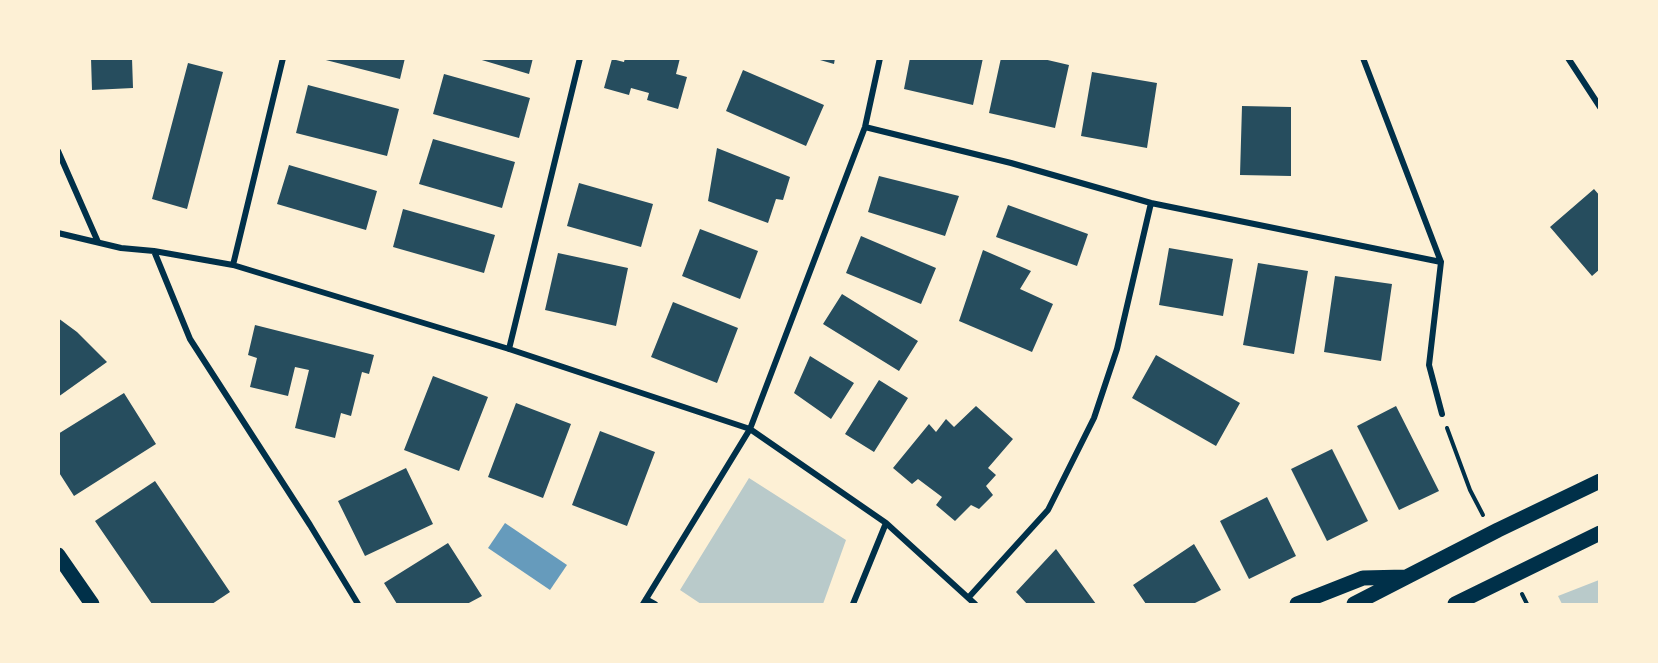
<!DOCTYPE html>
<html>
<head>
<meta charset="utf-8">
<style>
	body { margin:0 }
	#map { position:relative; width:1658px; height:663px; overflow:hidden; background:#fdf0d5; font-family:"Archivo Narrow",sans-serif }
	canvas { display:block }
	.frame { position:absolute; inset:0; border:60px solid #fdf0d5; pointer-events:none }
</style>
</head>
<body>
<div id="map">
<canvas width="1658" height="663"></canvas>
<div class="frame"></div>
</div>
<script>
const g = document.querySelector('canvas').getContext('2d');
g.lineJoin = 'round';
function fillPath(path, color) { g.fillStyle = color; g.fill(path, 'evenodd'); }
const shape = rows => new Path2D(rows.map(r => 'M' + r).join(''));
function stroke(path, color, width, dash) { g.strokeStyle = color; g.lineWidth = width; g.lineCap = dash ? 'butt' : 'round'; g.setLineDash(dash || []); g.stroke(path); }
fillPath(shape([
	[749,478,846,540,823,604,701,604,680,590],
	[1599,580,1599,604,1562,604,1558,596]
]), '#b9caca');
fillPath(shape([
	[505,523,567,565,550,590,488,548]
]), '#669bbc');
fillPath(shape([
	[91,58,132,58,133,88,92,90],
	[318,58,405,58,400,79],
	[475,58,533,58,529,74],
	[625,58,680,58,676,74,687,77,678,109,647,100,649,93,631,88,629,95,604,88,612,59,624,62],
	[813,58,835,58,834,64],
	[910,58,983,58,973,105,904,89],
	[1001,58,1039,58,1069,65,1055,128,989,113],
	[188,63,223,72,187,209,152,199],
	[743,70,824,105,806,146,726,111],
	[1092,72,1157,83,1147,148,1081,136],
	[444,74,530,98,519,138,433,114],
	[308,85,399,109,387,156,296,133],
	[1242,106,1291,107,1291,176,1240,175],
	[433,139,515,162,502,208,419,184],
	[717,148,790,177,783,200,776,199,768,223,708,201],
	[289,165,377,191,366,230,277,204],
	[879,176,959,196,945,236,868,212],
	[579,183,653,204,641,247,567,226],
	[1594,189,1600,196,1600,269,1592,276,1550,227],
	[1008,205,1088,234,1077,266,996,237],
	[403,209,495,235,484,273,393,247],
	[700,229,758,251,740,299,682,276],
	[861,236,936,268,921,304,846,273],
	[1169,248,1233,259,1223,316,1159,305],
	[983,250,1031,271,1020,289,1053,304,1032,352,959,321],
	[558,253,628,268,616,326,545,310],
	[1258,263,1308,271,1294,354,1243,345],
	[1335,276,1392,284,1381,361,1324,352],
	[842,294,918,341,899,371,823,324],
	[673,302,738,328,717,383,651,357],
	[58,318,77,332,107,362,58,397],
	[255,325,374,355,369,374,362,372,351,416,341,413,335,438,295,428,309,370,295,367,288,396,250,387,257,358,248,355],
	[1156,355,1240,403,1216,446,1132,398],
	[810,356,854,383,831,419,794,393],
	[433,376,488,397,459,471,404,450],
	[879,380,908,398,874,452,845,434],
	[124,393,156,444,74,496,58,471,58,434],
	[516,403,571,424,543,498,488,477],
	[976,406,1013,439,988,468,996,475,986,486,993,495,979,509,971,505,955,521,936,505,942,497,918,479,912,484,893,468,929,424,936,432,946,419,954,427],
	[1396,406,1439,491,1399,510,1357,426],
	[600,431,655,452,627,526,572,505],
	[1332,449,1368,521,1327,541,1291,469],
	[406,468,433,524,365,556,338,501],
	[155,481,230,592,212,604,152,604,95,521],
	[1267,497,1296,556,1249,579,1220,521],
	[448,543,482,596,467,604,397,604,384,583],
	[1194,544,1221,590,1193,604,1146,604,1133,585],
	[1056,549,1096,604,1027,604,1016,592]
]), '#264d5e');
stroke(shape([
	[1447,428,1470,490,1483,515],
	[1522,594,1527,604]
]), '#003049', 4);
stroke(shape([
	[1363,58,1441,262,1429,365,1442,414],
	[1568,58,1600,107],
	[865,127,1011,163,1151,203,1441,262],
	[58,151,98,242],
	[58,233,121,248,154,251,233,265,509,349,750,429,886,523,975,604],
	[154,251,190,339,310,525,358,604],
	[233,265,283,58],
	[509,349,580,58],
	[969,597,1048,510,1094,418,1117,349,1151,203],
	[646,599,655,604],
	[643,604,750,429,865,127,880,58],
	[853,604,886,523]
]), '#003049', 6);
stroke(shape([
	[58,555,92,604],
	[1297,604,1363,578,1405,577],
	[1354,604,1498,530,1600,481],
	[1455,604,1600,533]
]), '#003049', 15);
stroke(shape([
	[58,604,59,604]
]), '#657d81', 1.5);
</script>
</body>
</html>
